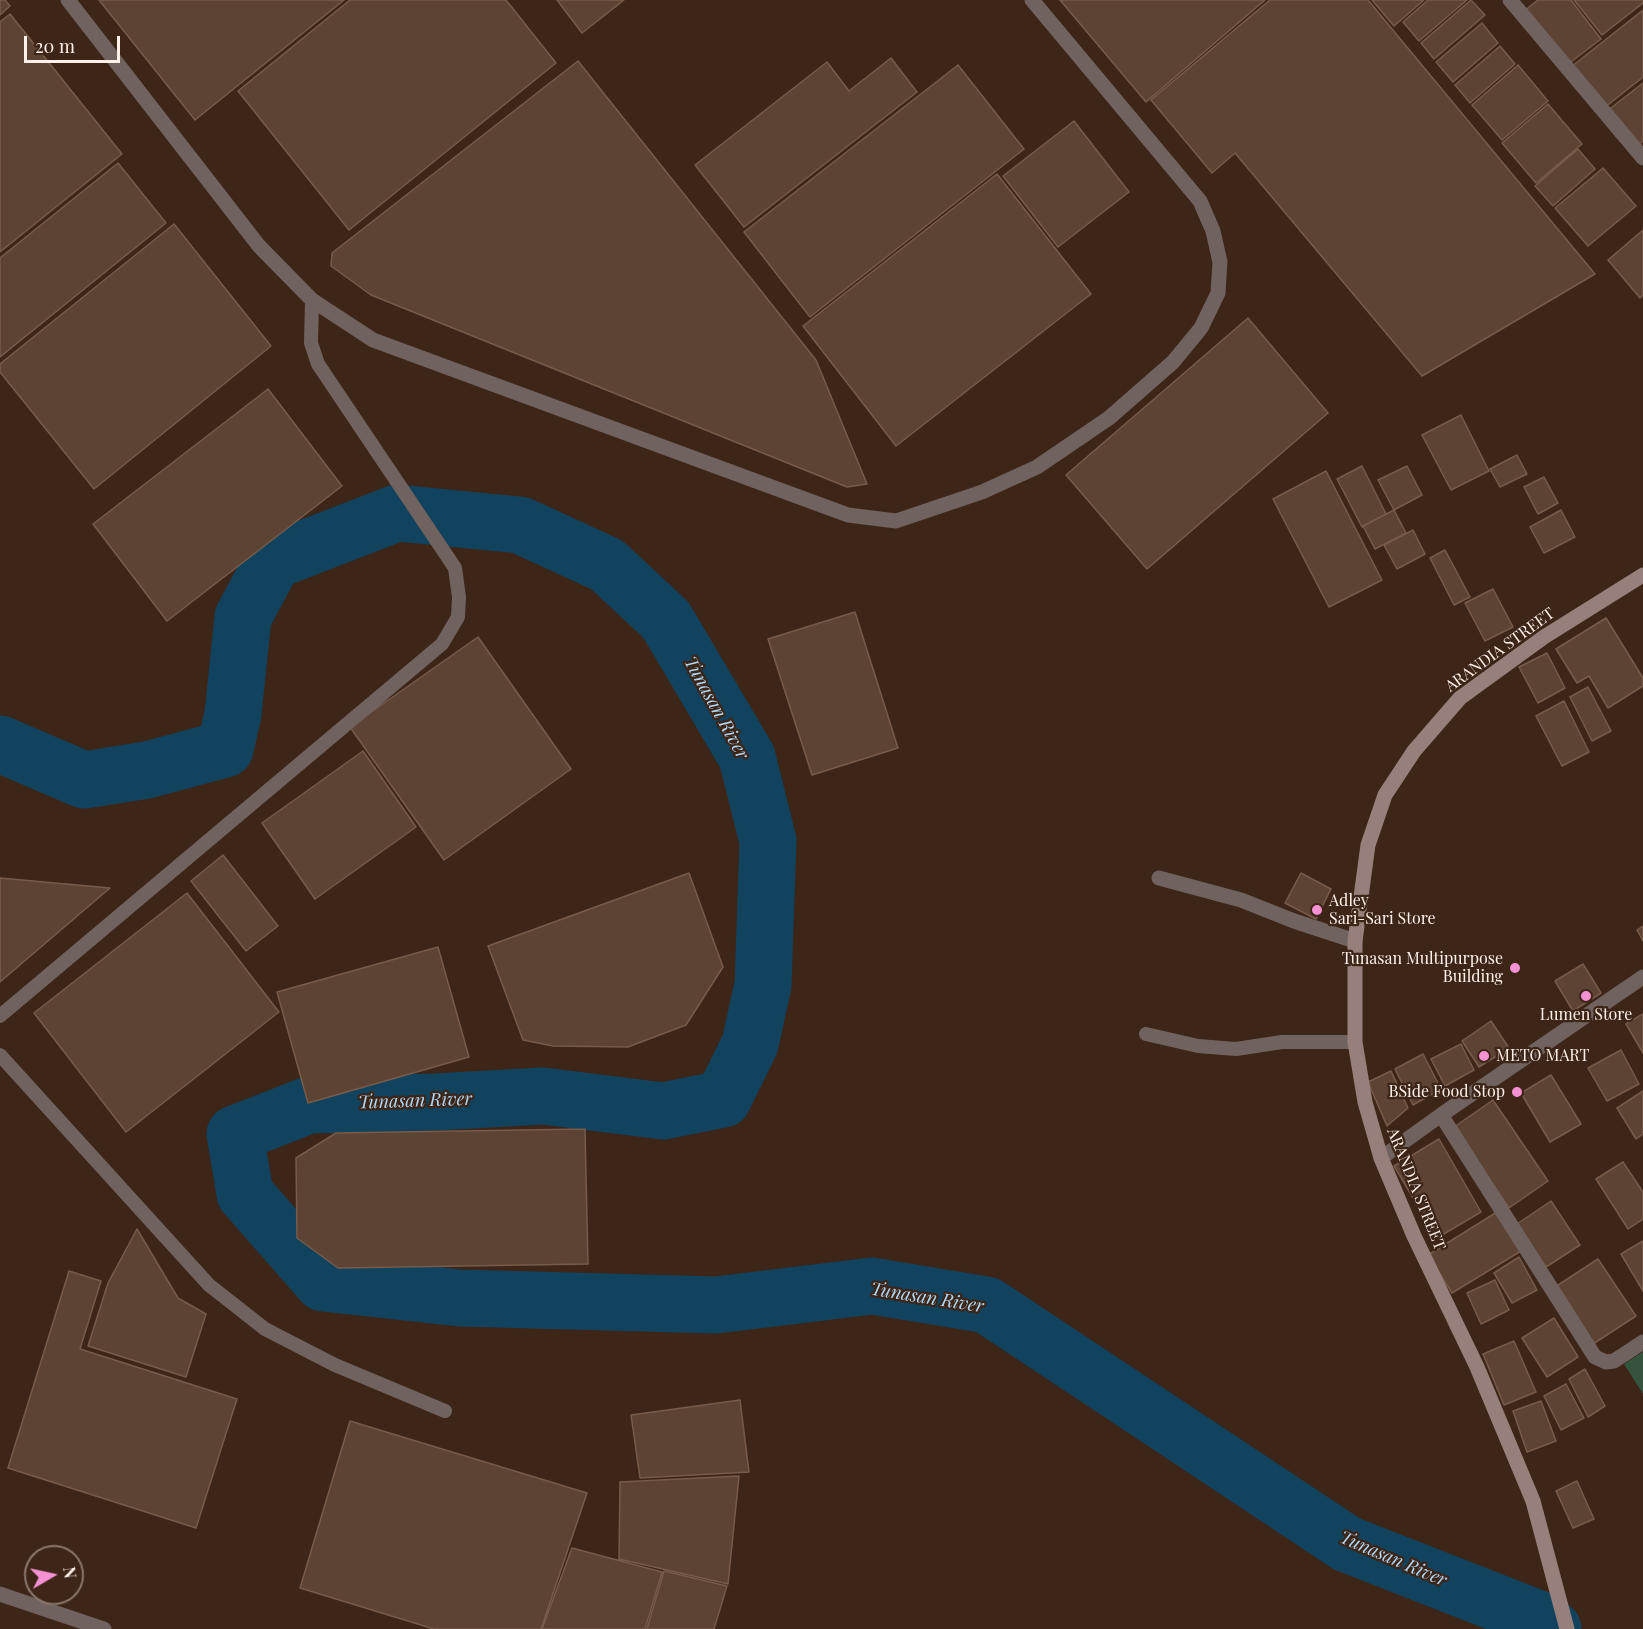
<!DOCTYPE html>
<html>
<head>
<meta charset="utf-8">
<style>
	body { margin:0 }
	#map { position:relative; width:1643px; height:1629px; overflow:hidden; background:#3d2518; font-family:"Playfair Display",serif }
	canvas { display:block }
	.north { position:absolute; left:24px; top:1545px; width:60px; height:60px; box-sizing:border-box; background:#3d2518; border:2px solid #8b776c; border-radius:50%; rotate:81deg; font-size:16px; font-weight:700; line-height:24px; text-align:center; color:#fff1ea }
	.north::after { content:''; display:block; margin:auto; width:21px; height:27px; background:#f491d3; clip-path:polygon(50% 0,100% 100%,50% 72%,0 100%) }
	.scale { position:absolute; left:24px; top:36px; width:96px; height:27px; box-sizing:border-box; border:3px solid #fff1ea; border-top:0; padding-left:8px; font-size:18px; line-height:21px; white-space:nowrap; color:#fff1ea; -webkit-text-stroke:4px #3d2518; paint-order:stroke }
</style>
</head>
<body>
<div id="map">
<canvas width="1643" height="1629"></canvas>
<div class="north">N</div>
<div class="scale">20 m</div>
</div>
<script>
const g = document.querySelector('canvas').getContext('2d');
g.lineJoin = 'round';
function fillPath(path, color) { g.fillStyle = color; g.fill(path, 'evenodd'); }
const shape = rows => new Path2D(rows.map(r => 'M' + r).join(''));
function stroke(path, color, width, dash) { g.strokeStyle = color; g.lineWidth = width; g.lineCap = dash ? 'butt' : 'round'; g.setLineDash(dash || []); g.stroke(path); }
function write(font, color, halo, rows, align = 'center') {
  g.font = font + ' "Playfair Display",serif'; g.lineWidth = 4.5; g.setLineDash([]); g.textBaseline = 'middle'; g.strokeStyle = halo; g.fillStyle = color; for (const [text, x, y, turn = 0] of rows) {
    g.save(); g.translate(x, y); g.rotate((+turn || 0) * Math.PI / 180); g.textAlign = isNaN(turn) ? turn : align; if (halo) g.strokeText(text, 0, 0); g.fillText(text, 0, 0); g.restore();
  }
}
fillPath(shape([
	[1643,1352,1643,1394,1624,1364]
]), '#34543e');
stroke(shape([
	[0,744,84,780,147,770,225,749,233,714,243,617,273,561,397,513,520,525,607,565,666,620,747,757,768,841,763,985,750,1044,723,1099,663,1111,543,1096,435,1102,309,1105,235,1134,245,1194,323,1283,460,1298,716,1305,872,1286,987,1305,1347,1544,1541,1620,1553,1629]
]), '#12435e', 57);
const building = shape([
	[0,0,5,0,10,6,0,15,0,0],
	[99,0,344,0,195,120,99,0],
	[350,0,506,0,556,63,349,230,238,91,350,0],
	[557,0,624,0,582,33,557,0],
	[1060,0,1265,0,1146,102,1060,0],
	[1270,0,1368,0,1595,274,1422,376,1235,153,1212,173,1151,100,1270,0],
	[1372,0,1424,0,1394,26,1372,0],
	[1428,0,1467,0,1419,41,1403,22,1428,0],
	[1471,0,1485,15,1434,59,1421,43,1471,0],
	[1538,0,1571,0,1601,39,1567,65,1524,11,1538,0],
	[1574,0,1643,0,1643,3,1602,35,1574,0],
	[1643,10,1643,77,1604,108,1571,67,1643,10],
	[10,14,122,154,0,252,0,22,10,14],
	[1482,23,1498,43,1453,82,1436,62,1482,23],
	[1500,46,1515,64,1470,103,1455,85,1500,46],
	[891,58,917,92,744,227,695,165,827,62,849,91,891,58],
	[578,61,816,360,867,484,847,487,371,295,331,266,332,253,578,61],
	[958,65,1024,149,810,317,744,232,958,65],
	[1518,65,1548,101,1502,140,1472,105,1518,65],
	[1643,83,1643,141,1635,147,1607,111,1643,83],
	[1548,104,1582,144,1536,183,1502,143,1548,104],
	[1074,121,1129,192,1058,247,1003,176,1074,121],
	[1578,149,1595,169,1553,206,1535,186,1578,149],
	[118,163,166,223,0,357,0,258,118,163],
	[1603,168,1636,206,1588,246,1555,208,1603,168],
	[997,174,1091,294,896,446,803,326,997,174],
	[174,224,271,346,94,489,0,372,0,364,174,224],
	[1643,230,1643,295,1640,298,1608,260,1643,230],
	[1248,318,1328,413,1147,569,1066,475,1248,318],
	[268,389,342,486,167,621,93,524,268,389],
	[1461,415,1489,471,1451,490,1422,435,1461,415],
	[1517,455,1527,474,1500,487,1490,469,1517,455],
	[1362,466,1386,514,1362,527,1337,479,1362,466],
	[1407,466,1422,495,1394,510,1378,480,1407,466],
	[1326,471,1382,580,1329,607,1273,499,1326,471],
	[1544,477,1558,503,1538,514,1524,487,1544,477],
	[1394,510,1406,533,1375,549,1363,526,1394,510],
	[1561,510,1575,537,1544,553,1530,527,1561,510],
	[1413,530,1425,554,1397,569,1384,545,1413,530],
	[1445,550,1470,597,1454,605,1430,558,1445,550],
	[1493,589,1513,627,1485,641,1465,603,1493,589],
	[855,612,898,748,812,775,768,639,855,612],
	[1606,618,1643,678,1643,686,1608,708,1589,676,1577,683,1556,649,1606,618],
	[478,637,571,769,444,860,350,727,478,637],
	[1547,653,1565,688,1538,703,1519,667,1547,653],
	[1588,687,1611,731,1592,741,1570,697,1588,687],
	[1564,701,1589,752,1562,766,1536,716,1564,701],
	[363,751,416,827,315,899,262,823,363,751],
	[223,855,278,926,246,951,191,881,223,855],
	[689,873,723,967,686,1025,628,1047,553,1046,523,1040,488,946,689,873],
	[1301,873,1331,889,1316,919,1285,903,1301,873],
	[0,878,110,888,0,982,0,878],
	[187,893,279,1012,126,1132,34,1013,187,893],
	[1643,926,1643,941,1637,930,1643,926],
	[438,947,469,1057,308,1103,277,992,438,947],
	[1583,964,1601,993,1573,1011,1555,981,1583,964],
	[1643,1014,1643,1053,1626,1024,1643,1014],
	[1491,1021,1509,1048,1479,1067,1462,1041,1491,1021],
	[1461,1044,1474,1070,1445,1086,1431,1059,1461,1044],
	[1621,1050,1639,1084,1607,1101,1588,1068,1621,1050],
	[1423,1054,1441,1089,1413,1105,1395,1069,1423,1054],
	[1391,1071,1408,1108,1387,1126,1368,1082,1391,1071],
	[1551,1075,1581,1124,1550,1142,1521,1093,1551,1075],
	[1643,1091,1643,1134,1636,1139,1617,1108,1643,1091],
	[1493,1100,1548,1181,1509,1208,1454,1127,1493,1100],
	[585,1129,588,1264,338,1268,297,1238,296,1158,336,1133,585,1129],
	[1439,1139,1481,1212,1437,1238,1394,1166,1439,1139],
	[1623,1162,1643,1192,1643,1219,1628,1229,1596,1179,1623,1162],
	[1551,1201,1580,1245,1546,1267,1517,1224,1551,1201],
	[1497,1212,1521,1251,1452,1293,1428,1255,1497,1212],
	[137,1229,178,1298,206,1314,186,1377,88,1346,108,1283,137,1229],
	[1643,1241,1643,1291,1621,1254,1643,1241],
	[1519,1257,1537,1290,1512,1303,1494,1273,1519,1257],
	[1598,1259,1636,1316,1593,1344,1555,1287,1598,1259],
	[69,1271,101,1281,80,1349,237,1399,196,1528,8,1468,69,1271],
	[1495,1280,1509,1310,1481,1324,1467,1293,1495,1280],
	[1554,1318,1578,1357,1547,1377,1522,1338,1554,1318],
	[1514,1341,1536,1392,1504,1405,1483,1354,1514,1341],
	[1585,1369,1605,1406,1588,1417,1569,1379,1585,1369],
	[1566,1384,1584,1418,1561,1430,1544,1396,1566,1384],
	[740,1400,749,1472,640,1478,631,1415,740,1400],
	[1541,1401,1556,1441,1527,1452,1513,1411,1541,1401],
	[350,1421,587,1493,541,1629,434,1629,300,1588,350,1421],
	[739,1476,728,1584,619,1559,620,1482,739,1476],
	[1577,1481,1594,1519,1573,1528,1556,1491,1577,1481],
	[572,1548,662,1572,645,1629,542,1629,572,1548],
	[664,1571,727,1586,714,1629,647,1629,664,1571]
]);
fillPath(building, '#5d4333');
stroke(building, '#775c4b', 1.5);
stroke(shape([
	[0,1016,442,644,458,617,459,597,455,568,318,364,311,343,312,300],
	[1146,1034,1198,1046,1236,1049,1282,1042,1355,1042],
	[0,1055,209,1285,265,1329,335,1365,445,1411]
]), '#70625f', 14);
stroke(shape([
	[68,0,259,246,312,300,373,340,848,515,896,521,982,492,1037,467,1109,418,1173,362,1201,328,1218,293,1220,262,1213,231,1200,201,1032,0],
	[1510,0,1643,158],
	[1159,878,1241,900,1294,921,1355,941],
	[1441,1115,1595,1357,1606,1362,1614,1361,1643,1342],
	[1381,1158,1441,1115,1643,977],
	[0,1594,104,1629]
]), '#70625f', 15);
stroke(shape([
	[1567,1629,1533,1501,1477,1367,1414,1236,1381,1158,1365,1102,1355,1042,1355,941,1368,845,1385,795,1414,751,1460,698,1544,637,1643,575]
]), '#97807b', 15);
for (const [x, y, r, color] of [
	[1317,910,6,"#f491d3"],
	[1515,968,6,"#f491d3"],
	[1586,996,6,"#f491d3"],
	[1484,1056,6,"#f491d3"],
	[1517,1092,6,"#f491d3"]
]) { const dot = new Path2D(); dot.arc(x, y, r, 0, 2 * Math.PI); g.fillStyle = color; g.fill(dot); stroke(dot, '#3d2518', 2); }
write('16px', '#fff1ea', '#3d2518', [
	["ARANDIA STREET",1500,650,-36],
	["ARANDIA STREET",1416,1189,68]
]);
write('16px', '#fff1ea', '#3d2518', [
	["Adley",1329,901],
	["Sari-Sari Store",1329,919],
	["Tunasan Multipurpose",1503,959,"right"],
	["Building",1503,977,"right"],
	["Lumen Store",1586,1015,"center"],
	["METO MART",1496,1056],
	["BSide Food Stop",1505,1092,"right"]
], 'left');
write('italic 18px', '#afd9f6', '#3d2518', [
	["Tunasan River",716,708,61],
	["Tunasan River",415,1101,-2],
	["Tunasan River",927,1298,9],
	["Tunasan River",1393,1559,23]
]);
</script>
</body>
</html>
